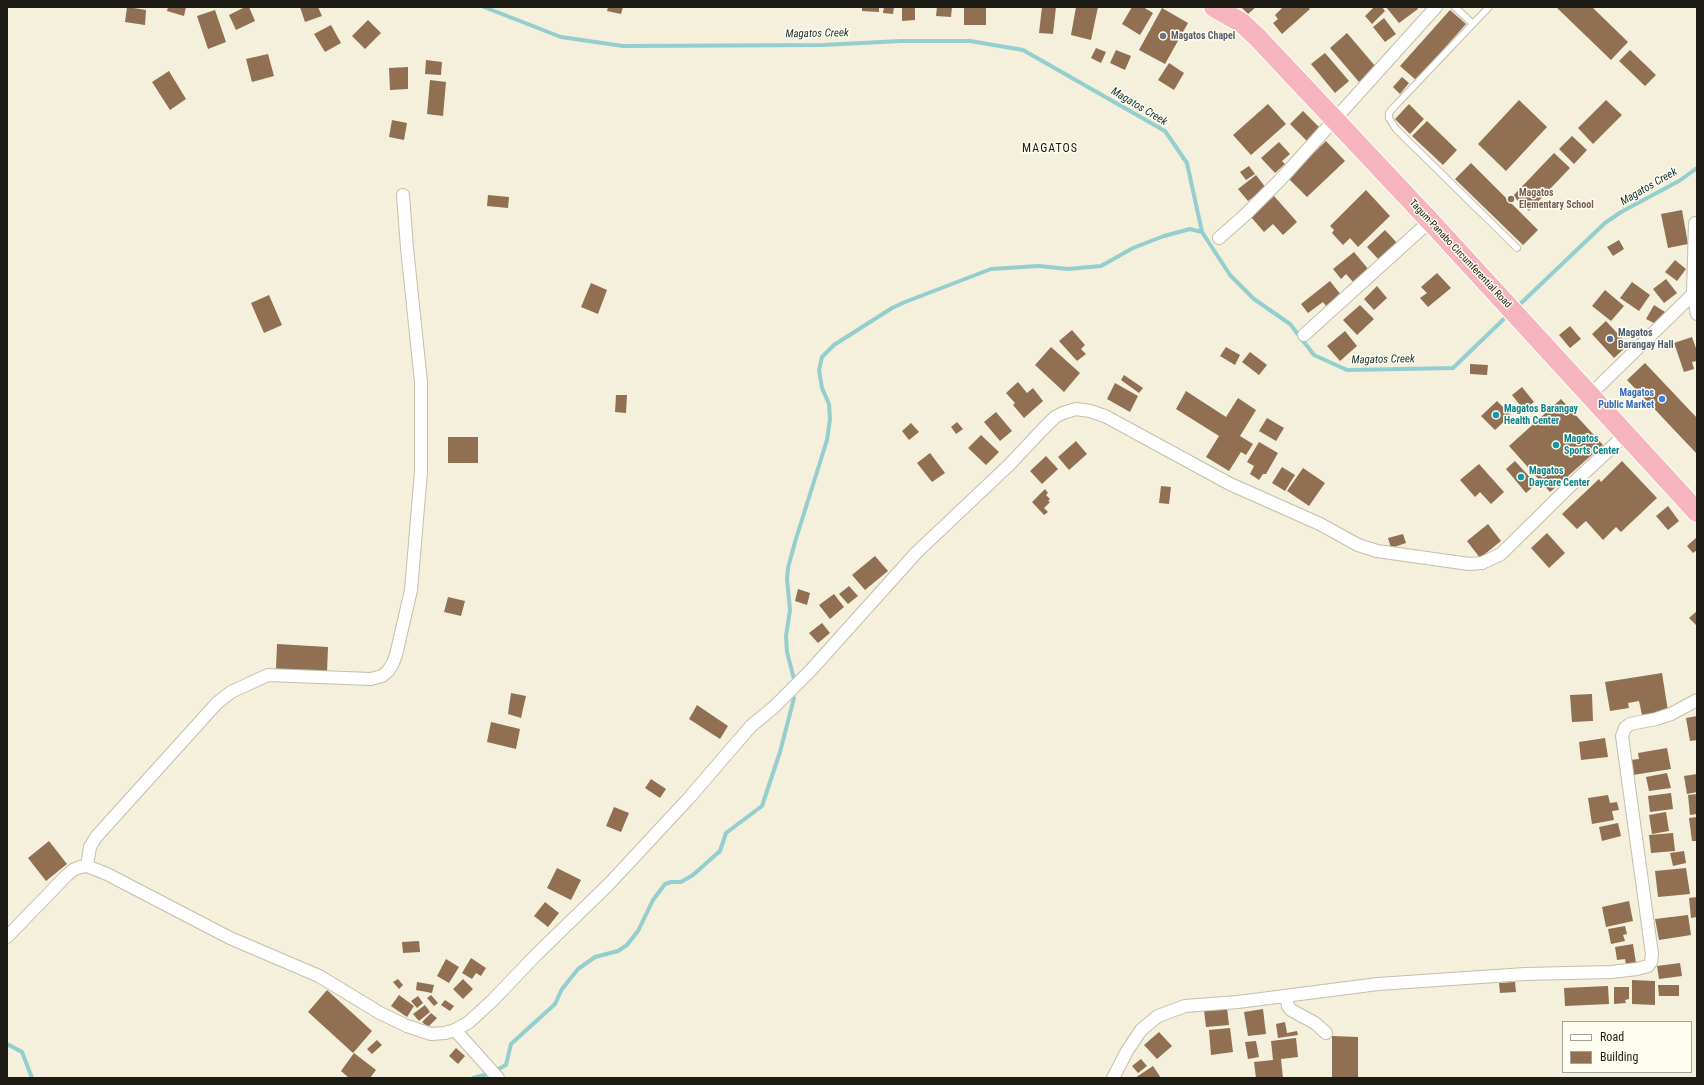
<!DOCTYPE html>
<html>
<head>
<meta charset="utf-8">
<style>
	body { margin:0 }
	#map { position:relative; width:1704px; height:1085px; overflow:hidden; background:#f4f0db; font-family:"Roboto Condensed",sans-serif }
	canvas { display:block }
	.frame { position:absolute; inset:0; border:8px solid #1c1b13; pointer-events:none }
	.legend { position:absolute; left:1562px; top:1021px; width:130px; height:52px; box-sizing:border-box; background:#fffdf0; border:1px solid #a4a398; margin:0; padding:5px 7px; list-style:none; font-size:12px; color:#1c1b13 }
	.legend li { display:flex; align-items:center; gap:8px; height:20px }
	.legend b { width:20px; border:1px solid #a4a398 }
</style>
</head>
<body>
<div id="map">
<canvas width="1704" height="1085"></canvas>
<div class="frame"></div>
<ul class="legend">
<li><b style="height:5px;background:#fff"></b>Road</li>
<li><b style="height:11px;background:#906f52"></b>Building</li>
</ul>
</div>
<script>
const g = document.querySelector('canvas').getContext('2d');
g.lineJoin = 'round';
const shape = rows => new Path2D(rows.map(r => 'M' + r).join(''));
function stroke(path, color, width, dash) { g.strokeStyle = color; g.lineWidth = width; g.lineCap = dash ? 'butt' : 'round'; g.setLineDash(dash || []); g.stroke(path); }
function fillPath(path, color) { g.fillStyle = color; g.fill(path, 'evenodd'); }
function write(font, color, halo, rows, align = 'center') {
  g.font = font + ' "Roboto Condensed",sans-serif'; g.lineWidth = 3; g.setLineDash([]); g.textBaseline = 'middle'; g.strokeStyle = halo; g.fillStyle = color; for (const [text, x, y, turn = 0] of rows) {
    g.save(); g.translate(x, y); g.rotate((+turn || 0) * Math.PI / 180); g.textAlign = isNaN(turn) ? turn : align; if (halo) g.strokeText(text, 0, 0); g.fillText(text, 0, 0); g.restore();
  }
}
stroke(shape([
	[484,7,561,37,623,46,823,45,901,41,970,41,1023,50,1165,131,1187,163,1202,232,1230,275,1254,299,1290,324,1314,355,1347,370,1453,368,1509,314],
	[1517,307,1605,223,1621,212,1679,181,1697,168],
	[794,679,787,652,786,636,790,610,787,579,788,568,795,542,827,440,830,419,829,404,822,388,819,370,822,357,834,345,892,308,905,302,991,269,1039,266,1068,269,1101,266,1133,248,1164,236,1190,229,1202,232],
	[7,1044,22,1052,32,1078],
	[473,1078,491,1073,506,1065,511,1044,555,1004,562,989,578,969,595,957,618,951,627,945,638,931,653,900,665,884,671,882,681,882,693,875,720,851,726,833,762,806,780,752,794,698]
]), '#94cece', 4);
fillPath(shape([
	[127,7,146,10,145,25,125,22],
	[168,7,186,7,184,16,167,11],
	[245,7,249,7,255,21,236,30,229,15],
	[300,7,318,7,322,16,305,22],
	[608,7,623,7,621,14,607,11],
	[862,7,879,7,879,12,862,11],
	[884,7,894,7,893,14,883,13],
	[902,7,915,7,915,20,902,21],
	[937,7,952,7,951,17,936,16],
	[964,7,986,7,986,25,964,25],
	[1042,7,1056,7,1053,34,1039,33],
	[1076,7,1098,7,1091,40,1071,35],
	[1132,7,1143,7,1153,13,1140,35,1122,24],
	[1241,7,1256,7,1248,14],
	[1283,7,1308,7,1310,9,1282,34,1273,23,1278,19,1275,15],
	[1374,7,1382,7,1385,11,1372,24,1365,16],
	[1386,7,1417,7,1418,9,1399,23],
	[1556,7,1592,7,1628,42,1611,60],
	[1162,8,1188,23,1165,64,1139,50],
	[215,10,226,42,208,49,197,16],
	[1450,10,1466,24,1416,80,1400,66],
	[1384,18,1396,34,1385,42,1373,27],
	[368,20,381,33,365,49,352,36],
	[331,25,341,43,325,52,314,34],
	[1347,33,1376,67,1359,82,1330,48],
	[1096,48,1106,52,1101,63,1091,58],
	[1116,50,1131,56,1125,70,1110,63],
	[1630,50,1656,75,1645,86,1619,61],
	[1325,53,1349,81,1335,93,1311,64],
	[268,54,274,76,252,82,246,59],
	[426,60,442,62,441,75,425,74],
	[1169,63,1184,73,1174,90,1158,80],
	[408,67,408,89,390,90,389,68],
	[169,71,186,99,170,110,152,82],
	[1402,77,1409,83,1400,94,1393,87],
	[430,80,446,82,443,116,427,114],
	[1519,100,1547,127,1506,171,1478,144],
	[1606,100,1622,115,1593,144,1578,128],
	[1268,104,1286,124,1251,155,1233,135],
	[1409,104,1424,119,1410,134,1395,119],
	[1303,111,1320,128,1307,141,1290,124],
	[392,120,407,123,404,140,389,137],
	[1427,121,1457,150,1443,165,1412,136],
	[1572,136,1587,150,1574,164,1559,149],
	[1326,141,1345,161,1307,197,1288,178],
	[1279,142,1290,154,1282,161,1285,164,1275,173,1261,158],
	[1554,153,1570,168,1529,211,1513,196],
	[1471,163,1538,230,1523,245,1455,179],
	[1249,166,1255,174,1246,180,1240,172],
	[1256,175,1266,188,1248,201,1238,189],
	[1366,190,1390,216,1358,247,1350,238,1343,245,1332,233,1334,230,1330,226],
	[488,195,509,197,508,208,487,206],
	[1274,196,1297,222,1283,235,1273,224,1264,232,1251,217],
	[1682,210,1688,244,1668,248,1661,214],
	[1385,230,1399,245,1381,262,1367,247],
	[1619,240,1624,249,1613,256,1607,247],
	[1354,252,1369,270,1354,283,1346,274,1341,279,1333,269],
	[1675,260,1686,269,1677,281,1665,272],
	[1437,273,1451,288,1428,307,1420,298,1427,293,1421,287],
	[1666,279,1677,293,1664,303,1653,289],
	[1330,281,1341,295,1326,306,1323,302,1308,313,1301,304],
	[1632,282,1650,295,1639,311,1620,298],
	[591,283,607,290,598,314,581,307],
	[1377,286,1387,298,1374,310,1364,299],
	[1605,290,1624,306,1611,321,1592,306],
	[269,295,282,325,264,333,251,303],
	[1360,305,1374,319,1357,335,1343,320],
	[1654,305,1665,312,1658,325,1646,319],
	[1606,321,1628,345,1614,358,1592,334],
	[1570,326,1581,339,1570,348,1559,335],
	[1072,330,1085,345,1081,349,1086,354,1077,361,1059,341],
	[1345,331,1357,346,1340,361,1327,346],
	[1692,337,1697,351,1697,361,1692,362,1694,369,1684,372,1674,343],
	[1051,347,1080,373,1064,392,1035,365],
	[1226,347,1240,355,1235,365,1220,356],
	[1250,352,1267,365,1259,375,1242,362],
	[1645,363,1697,418,1697,454,1627,380],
	[1470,364,1488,365,1487,375,1470,374],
	[1124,375,1143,388,1139,393,1121,380],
	[1018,382,1027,393,1033,388,1043,401,1024,418,1013,405,1015,403,1006,393],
	[1115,383,1138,396,1130,412,1107,399],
	[1522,387,1534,402,1524,410,1512,395],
	[1186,391,1226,417,1238,398,1256,410,1240,436,1253,444,1246,455,1241,452,1229,471,1206,457,1219,436,1176,409],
	[616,395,627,395,626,413,615,412],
	[1561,399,1603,445,1550,492,1509,446],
	[1497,401,1511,415,1495,430,1481,416],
	[996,412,1012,431,1000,441,984,422],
	[1267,418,1284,428,1276,441,1259,431],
	[957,422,963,429,956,434,951,427],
	[911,423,919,432,909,440,902,431],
	[981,435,999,452,986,465,968,448],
	[448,437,478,437,478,463,448,463],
	[1076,441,1087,454,1069,470,1058,457],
	[1259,442,1278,453,1266,474,1263,474,1259,480,1250,474,1254,466,1247,462],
	[930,453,945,473,932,482,917,463],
	[1046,456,1058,469,1042,484,1030,471],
	[1515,461,1536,484,1526,493,1506,469],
	[1622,461,1657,498,1621,532,1616,527,1603,540,1586,521,1577,529,1562,514,1599,479,1601,482],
	[1479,464,1504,492,1491,504,1480,492,1475,497,1460,480],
	[1282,467,1295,475,1285,491,1272,483],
	[1303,468,1325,483,1309,506,1287,491],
	[1161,486,1171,487,1169,504,1159,503],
	[1045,489,1048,493,1046,495,1050,499,1048,501,1050,502,1044,508,1048,512,1044,515,1032,502],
	[1668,506,1679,521,1668,530,1656,516],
	[1488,524,1501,541,1480,558,1467,541],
	[1547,533,1565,553,1549,568,1531,548],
	[1403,534,1406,543,1391,548,1388,538],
	[1697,537,1697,550,1693,553,1687,546],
	[875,556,888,571,865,590,852,575],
	[849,586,858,596,848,604,839,594],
	[798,589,810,593,807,605,795,601],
	[834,594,844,607,830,619,819,605],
	[448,597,465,601,461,616,444,612],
	[1697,611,1697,626,1689,618],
	[822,623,830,633,818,643,809,633],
	[277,644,328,647,327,672,276,669],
	[1662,673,1668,711,1642,715,1639,701,1628,703,1629,708,1610,711,1605,682],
	[511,693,526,696,521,718,508,714],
	[1592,694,1593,721,1572,722,1570,695],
	[697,705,728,726,720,739,689,719],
	[1697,716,1697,740,1690,741,1686,718],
	[491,722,520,729,516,749,487,742],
	[1605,738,1608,757,1581,760,1579,742],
	[1667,748,1671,769,1633,775,1630,760,1639,759,1638,753],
	[1667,773,1671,788,1649,791,1646,777],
	[1697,774,1697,792,1687,794,1684,776],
	[651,779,666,789,660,798,645,788],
	[1671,793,1673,809,1650,812,1648,796],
	[1697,794,1697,814,1690,815,1688,795],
	[1608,795,1610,803,1617,802,1619,810,1612,811,1614,820,1592,824,1588,798],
	[614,807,629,813,621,832,606,826],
	[1666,812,1669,831,1652,834,1649,815],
	[1697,817,1697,841,1692,841,1689,818],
	[1618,823,1621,836,1602,841,1599,827],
	[1673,833,1675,851,1651,853,1649,835],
	[49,841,67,864,46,881,28,858],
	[1684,851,1686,863,1673,866,1670,853],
	[557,868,581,880,571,900,547,888],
	[1686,868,1690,894,1658,897,1655,871],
	[1697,897,1697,917,1691,918,1689,898],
	[1629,901,1633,921,1606,927,1602,907],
	[545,902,559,913,548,927,534,916],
	[1688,915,1691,935,1659,940,1655,919],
	[1625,926,1627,934,1623,935,1625,941,1611,944,1608,929],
	[419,941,420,952,403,953,402,942],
	[1633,944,1636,963,1626,965,1625,959,1617,960,1615,947],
	[471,958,486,968,481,976,476,973,472,979,462,973],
	[446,959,459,967,449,983,437,976],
	[1680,963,1682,976,1659,979,1657,966],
	[398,979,403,985,399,989,393,982],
	[463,979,473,989,463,999,453,989],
	[1632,980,1655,981,1655,1005,1632,1004],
	[417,982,434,985,432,993,416,990],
	[1515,982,1516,992,1500,993,1499,983],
	[1658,985,1679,985,1679,996,1659,996],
	[1608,986,1609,1004,1565,1006,1564,988],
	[1614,987,1629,987,1629,999,1625,1000,1626,1003,1614,1004],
	[327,990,372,1031,353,1053,308,1012],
	[399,995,414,1006,407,1017,391,1006],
	[431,995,438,1003,434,1006,427,998],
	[418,996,423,1003,417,1008,411,1001],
	[445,1000,454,1006,450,1011,441,1005],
	[425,1005,430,1012,419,1021,413,1014],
	[1227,1008,1229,1025,1206,1027,1204,1010],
	[1263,1009,1266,1034,1248,1036,1244,1012],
	[431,1013,437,1018,428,1027,422,1022],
	[1285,1022,1287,1033,1297,1031,1298,1035,1278,1038,1276,1024],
	[1230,1028,1233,1052,1211,1055,1209,1030],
	[1159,1032,1172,1046,1157,1059,1144,1045],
	[1332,1036,1358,1037,1358,1078,1332,1077],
	[1296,1038,1298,1057,1281,1059,1283,1078,1256,1078,1254,1062,1273,1060,1271,1041],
	[377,1040,382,1045,372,1054,367,1049],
	[1256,1041,1259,1057,1248,1059,1245,1042],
	[456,1048,465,1056,458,1064,449,1056],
	[354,1053,376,1070,370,1078,349,1078,341,1071],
	[1141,1059,1147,1066,1138,1073,1132,1066],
	[1153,1066,1161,1078,1135,1078]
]), '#906f52');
const service = shape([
	[1455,7,1473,24],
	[1489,7,1394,107,1389,113,1389,118,1396,129,1517,248]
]);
const minor = shape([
	[1695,223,1693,294,1697,314],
	[1219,238,1244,216,1281,179,1436,7],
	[1304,335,1430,221],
	[1590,395,1693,294],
	[87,866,90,847,96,837,217,703,231,692,268,675,371,679,382,676,388,671,393,663,396,655,411,590,421,472,421,382,407,248,403,195],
	[7,937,66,876,73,870,80,867,87,866,107,874,230,938,319,976,380,1013,407,1026,431,1034,445,1033,455,1030,469,1022,492,1001,535,956,609,884,689,798,751,726,774,707,811,670,916,553,1009,465,1043,429,1055,417,1063,413,1076,409,1090,411,1105,416,1230,484,1320,524,1358,545,1377,551,1469,564,1482,563,1501,554,1569,487,1626,434],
	[1286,996,1288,1006,1291,1010,1315,1023,1326,1033],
	[455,1030,498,1078],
	[1113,1078,1127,1051,1141,1030,1158,1016,1185,1006,1238,1002,1378,984,1525,974,1611,972,1637,969,1648,966,1651,962,1652,954,1622,736,1625,728,1630,724,1656,719,1671,714,1697,700]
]);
const trunk = shape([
	[1214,7,1242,23,1257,37,1430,221,1697,512]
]);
stroke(service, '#c3bfab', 8);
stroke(minor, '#c3bfab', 14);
stroke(trunk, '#fff', 22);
stroke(service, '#fff', 6);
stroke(minor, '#fff', 12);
stroke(trunk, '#f6b4bf', 20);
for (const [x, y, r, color] of [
	[1163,36,4,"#6b7280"],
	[1511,199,4,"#8d6e63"],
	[1610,339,4,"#5c6f8a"],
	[1662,399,4,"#3f7fe0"],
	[1496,415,4,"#0f9aa8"],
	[1556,445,4,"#0f9aa8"],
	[1521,477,4,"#0f9aa8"]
]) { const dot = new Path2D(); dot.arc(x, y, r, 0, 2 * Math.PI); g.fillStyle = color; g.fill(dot); stroke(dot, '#fffdf0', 1.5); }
write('bold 10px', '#5b616d', '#fffdf0', [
	["Magatos Chapel",1171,36]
], 'left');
write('bold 10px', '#785e54', '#fffdf0', [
	["Magatos",1519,193],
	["Elementary School",1519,205]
], 'left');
write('10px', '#1c1b13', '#fffdf0', [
	["Tagum-Panabo Circumferential Road",1460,254,47]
]);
write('bold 10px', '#4e5e75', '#fffdf0', [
	["Magatos",1618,333],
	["Barangay Hall",1618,345]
], 'left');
write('bold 10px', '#366cbe', '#fffdf0', [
	["Magatos",1654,393],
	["Public Market",1654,405]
], 'right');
write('bold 10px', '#0d838f', '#fffdf0', [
	["Magatos Barangay",1504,409],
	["Health Center",1504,421],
	["Magatos",1564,439],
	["Sports Center",1564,451],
	["Magatos",1529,471],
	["Daycare Center",1529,483]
], 'left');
write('italic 11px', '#133131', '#fffdf0', [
	["Magatos Creek",817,34,-1],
	["Magatos Creek",1139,107,31],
	["Magatos Creek",1649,187,-30],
	["Magatos Creek",1383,360,-1]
]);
g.letterSpacing = '1px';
write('12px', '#1c1b13', '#fffdf0', [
	["MAGATOS",1050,149]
]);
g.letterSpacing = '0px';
</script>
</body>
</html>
